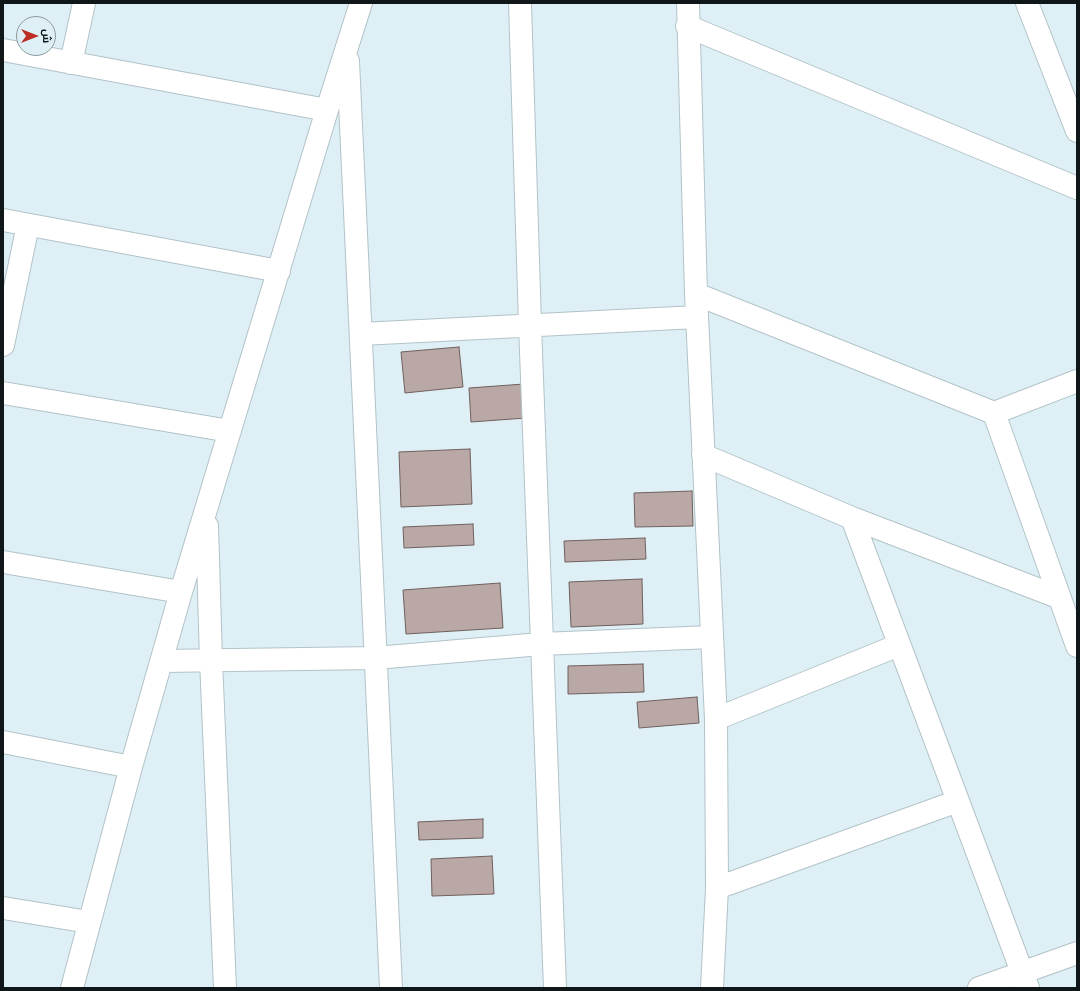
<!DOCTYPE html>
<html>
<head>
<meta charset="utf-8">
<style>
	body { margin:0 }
	#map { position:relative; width:1080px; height:991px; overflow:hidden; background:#def0f5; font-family:"Noto Sans",Cairo,sans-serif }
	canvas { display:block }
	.frame { position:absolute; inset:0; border:4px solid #101718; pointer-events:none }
	.north { position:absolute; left:16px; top:16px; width:40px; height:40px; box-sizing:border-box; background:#def0f5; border:1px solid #8c999d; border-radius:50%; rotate:90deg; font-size:11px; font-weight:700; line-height:16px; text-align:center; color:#101718 }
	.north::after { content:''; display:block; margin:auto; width:14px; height:18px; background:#bc2e23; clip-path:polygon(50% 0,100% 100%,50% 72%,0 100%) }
</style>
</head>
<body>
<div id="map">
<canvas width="1080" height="991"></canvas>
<div class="frame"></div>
<div class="north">ش</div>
</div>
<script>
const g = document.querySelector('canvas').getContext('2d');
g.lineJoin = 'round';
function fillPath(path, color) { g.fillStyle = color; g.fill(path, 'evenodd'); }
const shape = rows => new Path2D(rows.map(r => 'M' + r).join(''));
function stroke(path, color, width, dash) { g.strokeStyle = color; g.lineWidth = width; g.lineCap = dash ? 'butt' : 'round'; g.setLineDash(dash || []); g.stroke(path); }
const building = shape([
	[459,347,463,387,405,393,401,352,459,347],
	[524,384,526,418,471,422,469,388,524,384],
	[470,449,472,504,401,507,399,452,470,449],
	[692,491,693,526,635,527,634,493,692,491],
	[473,524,474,545,404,548,403,527,473,524],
	[645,538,646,559,565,562,564,541,645,538],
	[642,579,643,624,571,627,569,582,642,579],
	[500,583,503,628,406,634,403,590,500,583],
	[643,664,644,692,568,694,568,666,643,664],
	[697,697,699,723,639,728,637,702,697,697],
	[483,819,483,838,419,840,418,822,483,819],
	[492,856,494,894,432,896,431,859,492,856]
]);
fillPath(building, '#b9a8a5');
stroke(building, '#6f5f5d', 1);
const minor = shape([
	[520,3,530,325,555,988],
	[688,3,696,294,716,719,717,888,712,988],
	[1027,3,1077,131],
	[687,26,1077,188],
	[3,50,327,110],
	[348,61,391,988],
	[71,63,84,3],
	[3,220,279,271],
	[696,294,994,413,1077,381],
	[361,334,697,317],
	[3,345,28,225],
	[3,393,230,431],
	[994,413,1077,646],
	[703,455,852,518,1058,597],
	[852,518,1028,988],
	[207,526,211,660,225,988],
	[3,562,181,592],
	[162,661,375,658,541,644,712,637],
	[716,719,899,645],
	[3,742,131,767],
	[717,888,958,801],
	[3,908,89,922],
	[72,988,131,767,181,592,327,110,361,3],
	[979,988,1077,953]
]);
stroke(minor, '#b2c3c8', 24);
stroke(minor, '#fff', 22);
</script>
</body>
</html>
